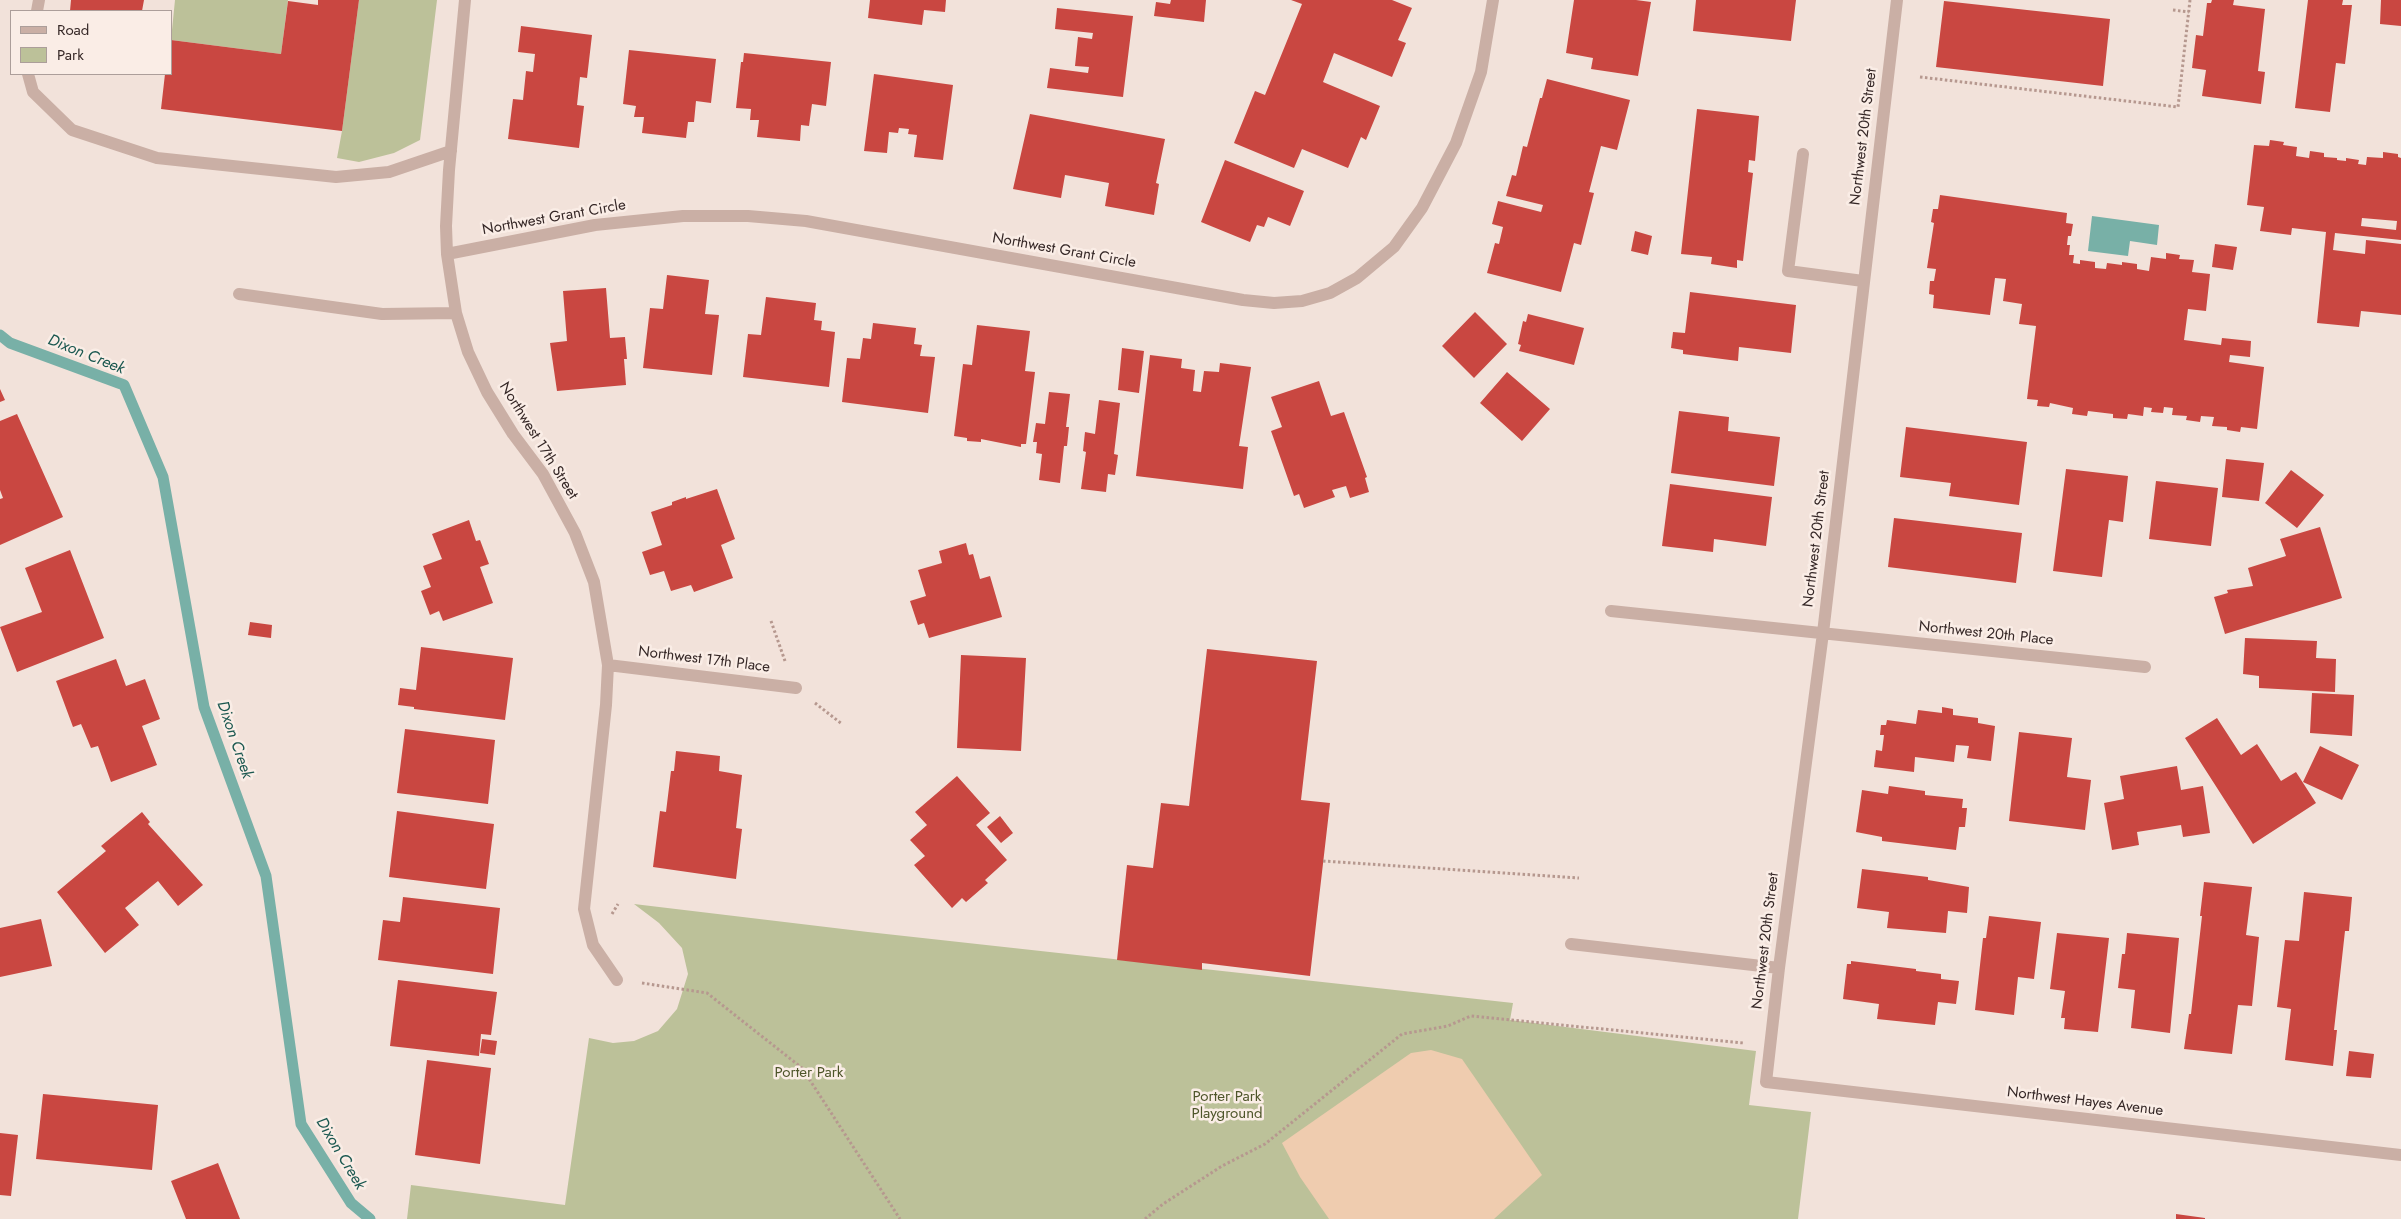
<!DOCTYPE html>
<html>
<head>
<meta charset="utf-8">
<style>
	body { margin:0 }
	#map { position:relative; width:2401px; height:1219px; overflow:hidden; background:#f2e2da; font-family:Jost,sans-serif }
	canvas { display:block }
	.legend { position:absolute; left:10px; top:10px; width:162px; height:65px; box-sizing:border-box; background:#faede6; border:1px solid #ac9e9a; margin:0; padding:6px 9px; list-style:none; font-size:15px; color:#362827 }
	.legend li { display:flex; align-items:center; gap:10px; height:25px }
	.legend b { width:25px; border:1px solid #ac9e9a }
</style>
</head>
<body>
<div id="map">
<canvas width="2401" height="1219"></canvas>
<ul class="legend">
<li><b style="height:6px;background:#caafa5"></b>Road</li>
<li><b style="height:14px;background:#bcc199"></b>Park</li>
</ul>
</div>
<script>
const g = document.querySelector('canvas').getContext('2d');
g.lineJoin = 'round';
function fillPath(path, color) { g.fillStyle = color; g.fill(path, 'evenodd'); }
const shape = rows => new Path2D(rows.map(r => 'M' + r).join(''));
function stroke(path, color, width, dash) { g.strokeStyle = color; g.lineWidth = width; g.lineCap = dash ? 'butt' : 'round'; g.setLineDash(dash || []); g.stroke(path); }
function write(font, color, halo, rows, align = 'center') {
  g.font = font + ' Jost,sans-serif'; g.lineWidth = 5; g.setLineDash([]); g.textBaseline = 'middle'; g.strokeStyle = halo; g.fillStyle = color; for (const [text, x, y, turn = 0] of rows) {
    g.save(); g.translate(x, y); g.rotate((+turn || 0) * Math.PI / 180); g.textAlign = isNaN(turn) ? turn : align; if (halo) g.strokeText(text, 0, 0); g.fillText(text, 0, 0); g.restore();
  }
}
fillPath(shape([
	[175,0,288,0,281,54,171,40],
	[359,0,437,0,420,140,394,153,359,162,337,158,342,131],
	[634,904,868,932,1513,1003,1510,1020,1756,1051,1749,1105,1811,1112,1798,1219,407,1219,411,1185,565,1205,589,1038,613,1043,634,1041,658,1031,677,1009,688,974,682,948,659,923]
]), '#bcc199');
fillPath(shape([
	[1431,1050,1462,1059,1542,1175,1494,1219,1329,1219,1300,1177,1282,1143,1411,1053]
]), '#efccaf');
fillPath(shape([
	[2092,216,2159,225,2157,245,2130,241,2128,256,2088,251]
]), '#78b0a7');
stroke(shape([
	[0,335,10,343,124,385,163,477,204,707,266,876,301,1124,351,1203,370,1219]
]), '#78b0a7', 11);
fillPath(shape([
	[71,0,144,0,142,11,70,11],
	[318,0,359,0,342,131,161,109,165,74,171,74,171,40,281,54,288,1,318,5],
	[870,0,946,0,945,12,924,10,922,25,868,18],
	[1171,0,1206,0,1204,22,1154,16,1156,2,1170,4],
	[1291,0,1392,0,1412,8,1398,40,1406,43,1392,77,1334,53,1323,82,1380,106,1366,140,1361,137,1348,168,1302,149,1294,168,1234,143,1255,91,1265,95,1302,4],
	[1574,0,1636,0,1651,2,1638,76,1591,69,1593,58,1566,53],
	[1696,0,1796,0,1791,41,1693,31],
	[2212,0,2234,0,2233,5,2265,9,2258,71,2265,72,2261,104,2202,96,2206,70,2192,68,2196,35,2203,36,2207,3,2211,3],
	[2308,0,2343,0,2342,5,2352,5,2345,64,2336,63,2330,112,2295,108],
	[2381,0,2401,0,2401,26,2380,24],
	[1944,1,2110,19,2103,86,1936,67],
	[1057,8,1133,16,1123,97,1047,88,1050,68,1088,73,1089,67,1075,66,1078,37,1092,39,1093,33,1055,29],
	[521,26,592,35,587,78,580,77,577,105,584,106,579,148,508,139,513,99,523,100,526,71,533,72,535,54,518,52],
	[629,50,716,59,711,103,696,101,694,122,688,122,686,138,642,133,644,117,634,117,636,106,623,104],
	[744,53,831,62,826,106,812,104,809,126,801,125,800,141,757,137,759,120,750,120,751,109,736,108,741,62,743,62],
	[874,74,953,85,943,160,914,157,917,135,908,134,909,129,899,128,898,133,889,132,887,153,864,151],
	[1547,79,1630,100,1617,150,1601,146,1589,192,1594,193,1581,245,1574,243,1561,292,1487,273,1495,243,1499,244,1503,227,1492,224,1498,201,1541,212,1543,205,1506,196,1512,175,1516,176,1523,146,1527,147,1540,98,1542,98],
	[1697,109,1759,116,1755,161,1749,160,1748,172,1753,173,1743,261,1737,260,1737,268,1711,264,1712,257,1681,254],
	[1030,114,1165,139,1156,183,1159,184,1154,215,1105,206,1109,183,1065,175,1061,198,1013,189],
	[2270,140,2284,142,2283,145,2297,147,2296,156,2309,158,2310,151,2324,153,2324,157,2337,158,2337,160,2346,161,2346,158,2359,160,2358,164,2366,165,2367,157,2383,158,2383,152,2398,154,2398,157,2401,158,2401,240,2335,233,2333,250,2365,254,2366,240,2401,244,2401,315,2361,311,2359,327,2317,323,2326,232,2292,228,2291,235,2260,231,2264,207,2247,205,2254,145,2269,146],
	[2362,218,2397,221,2396,230,2361,226],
	[1225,160,1304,191,1290,226,1268,217,1264,227,1257,225,1250,242,1201,222],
	[1940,195,2067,213,2066,223,2073,224,2071,236,2068,236,2067,245,2070,245,2069,255,2074,255,2073,263,2080,264,2080,260,2095,262,2095,268,2106,269,2107,263,2122,265,2122,262,2137,264,2137,269,2149,271,2151,257,2166,259,2166,253,2180,255,2179,259,2194,260,2192,272,2210,274,2206,311,2188,309,2184,340,2221,345,2222,338,2251,341,2250,357,2230,355,2229,362,2264,367,2257,429,2241,427,2240,432,2227,430,2227,427,2212,426,2214,417,2201,416,2200,422,2186,420,2187,416,2172,415,2173,408,2164,407,2163,413,2151,412,2152,408,2144,407,2143,416,2128,414,2127,419,2113,418,2113,414,2088,411,2087,416,2072,414,2073,408,2050,403,2049,407,2037,406,2038,400,2027,399,2036,326,2019,324,2022,304,2003,301,2006,279,1995,278,1990,315,1933,308,1934,295,1929,294,1930,281,1934,281,1936,269,1927,268,1934,223,1931,222,1933,209,1938,209],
	[1635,231,1652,236,1648,255,1631,251],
	[2215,244,2237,247,2233,270,2212,267],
	[667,275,709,280,705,314,719,315,712,375,643,368,650,308,663,309],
	[606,288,610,338,625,337,627,359,624,359,626,385,557,391,550,343,567,341,563,291],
	[1690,292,1796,305,1791,353,1739,347,1738,361,1683,354,1683,350,1671,348,1673,332,1685,333],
	[766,297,816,303,814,320,822,321,821,330,835,332,829,387,743,377,748,334,761,335],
	[1475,312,1507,344,1474,378,1442,346],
	[1528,314,1584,328,1574,365,1519,351,1521,345,1518,344,1523,321,1526,322],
	[873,323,916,328,914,344,922,345,920,356,935,357,928,413,842,402,847,358,860,359,863,338,871,339],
	[977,325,1030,331,1025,371,1035,372,1026,444,1021,444,1021,447,981,439,981,442,967,441,967,438,954,436,963,364,972,365],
	[1122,348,1144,351,1139,393,1118,390],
	[1150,355,1182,359,1181,368,1195,370,1193,391,1201,392,1204,371,1219,372,1220,363,1251,367,1239,446,1248,447,1243,489,1136,476],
	[1507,372,1550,409,1522,441,1480,403],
	[1319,381,1331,416,1344,412,1367,477,1365,478,1369,492,1350,498,1346,486,1332,490,1335,497,1304,508,1299,494,1294,496,1271,431,1282,427,1271,397],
	[0,389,5,400,0,402],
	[1049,392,1070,394,1066,427,1069,427,1067,446,1064,446,1060,483,1039,480,1042,454,1036,453,1037,442,1033,442,1036,423,1045,424],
	[1099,400,1120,403,1114,454,1118,455,1115,475,1108,474,1106,492,1081,489,1086,452,1083,451,1085,432,1095,434],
	[1679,411,1729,417,1728,431,1780,437,1774,486,1671,473],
	[17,414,63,517,0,545,0,499,3,498,0,490,0,421],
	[1906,427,2027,442,2019,505,1949,496,1951,483,1900,477],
	[2226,459,2264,463,2259,501,2222,497],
	[2066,469,2128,476,2123,522,2109,520,2102,577,2053,571],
	[2291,470,2324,495,2297,528,2265,503],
	[2156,481,2218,488,2211,546,2149,539],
	[1670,484,1772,497,1766,546,1714,539,1713,552,1662,546],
	[717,489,735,539,721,545,733,578,694,592,691,585,671,591,664,571,650,575,642,552,662,545,651,512,672,505,672,502,686,497,686,499],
	[1894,518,2022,533,2016,583,1888,567],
	[469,520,476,541,480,540,489,564,480,567,493,603,443,621,439,611,430,615,421,591,431,587,423,566,442,559,432,534],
	[2320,527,2342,598,2225,634,2214,597,2228,593,2227,590,2253,586,2248,568,2286,556,2280,539],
	[966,543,969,555,973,554,980,579,990,576,1002,617,929,638,924,623,918,625,910,601,926,596,918,570,942,563,939,551],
	[70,550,104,638,17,672,0,627,42,612,25,568],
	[250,622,272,625,271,638,248,635],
	[2245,638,2317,641,2316,658,2336,659,2335,692,2259,688,2259,676,2243,674],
	[421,647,513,658,505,720,414,709,414,707,398,705,400,688,416,690],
	[1207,649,1317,661,1301,800,1330,803,1310,976,1202,963,1202,970,1117,960,1127,865,1153,868,1161,803,1189,806],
	[961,655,1026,658,1021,751,957,748],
	[116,659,126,686,145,679,160,719,142,726,157,765,111,782,98,746,91,748,81,724,73,727,56,681],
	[2312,693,2354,695,2352,736,2310,733],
	[1942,707,1953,709,1953,715,1978,718,1978,723,1995,726,1991,761,1967,758,1969,746,1956,745,1954,762,1915,757,1914,772,1874,767,1876,750,1882,751,1884,735,1880,735,1881,725,1886,725,1887,720,1916,724,1918,710,1942,713],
	[2217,718,2241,755,2257,744,2281,781,2296,772,2316,803,2253,844,2185,738],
	[405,729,495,740,488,804,397,793],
	[2019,732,2072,738,2067,777,2091,780,2085,830,2009,821],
	[2320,746,2359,765,2342,800,2303,782],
	[676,751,720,756,719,771,742,775,736,828,742,829,736,879,653,867,660,811,666,812,671,771,674,771],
	[2177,766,2181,790,2203,786,2210,833,2183,837,2181,825,2137,832,2139,845,2112,850,2104,803,2124,799,2120,776],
	[957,776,990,813,976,825,1007,860,985,880,988,883,966,902,962,898,952,908,914,865,925,856,910,840,927,825,915,812],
	[1889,786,1925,791,1925,795,1963,799,1962,808,1967,808,1965,827,1959,827,1956,850,1882,841,1882,837,1856,832,1862,790,1888,794],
	[397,811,494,824,486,889,389,877],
	[142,812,150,822,148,824,203,885,178,906,158,881,125,908,139,925,105,953,57,892,106,851,101,846],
	[1000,816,1013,833,1001,843,987,827],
	[1862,869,1928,877,1928,880,1969,887,1967,913,1948,911,1946,933,1887,928,1889,912,1857,908],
	[2204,882,2252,887,2246,935,2259,937,2252,1006,2238,1005,2232,1054,2184,1049,2189,1014,2191,1014,2202,916,2200,916],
	[2304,892,2352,897,2349,931,2345,931,2334,1030,2337,1030,2333,1066,2285,1060,2291,1009,2277,1007,2285,940,2299,941],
	[403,897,500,908,493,974,378,960,383,920,400,922],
	[1989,916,2041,922,2034,979,2018,977,2014,1015,1975,1010,1983,938,1986,938],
	[41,919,52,966,0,977,0,928],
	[2057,933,2109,938,2098,1032,2064,1029,2065,1018,2061,1018,2065,991,2050,989],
	[2127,933,2179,938,2170,1033,2131,1028,2135,990,2118,988,2122,954,2125,954],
	[1851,961,1916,969,1916,971,1941,974,1941,979,1959,981,1956,1004,1938,1002,1935,1025,1877,1019,1879,1004,1843,999,1847,964,1851,964],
	[398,980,497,992,491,1035,481,1034,479,1056,390,1046],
	[482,1039,497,1041,495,1055,480,1053],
	[2349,1051,2374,1054,2371,1078,2346,1076],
	[427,1060,491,1068,480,1164,415,1155],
	[43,1094,158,1105,152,1170,36,1159],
	[0,1133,18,1135,11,1196,0,1195],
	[218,1163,240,1219,186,1219,171,1181],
	[2176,1214,2205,1218,2205,1219,2176,1219]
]), '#c94741');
stroke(shape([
	[2173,10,2189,12],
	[1920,77,2178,107,2190,0],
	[771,621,785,661],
	[815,703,842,724],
	[1323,861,1579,878],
	[612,914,618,904],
	[642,983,707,993,802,1068,900,1219],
	[1145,1219,1163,1204,1222,1166,1265,1144,1402,1034,1448,1026,1471,1016,1744,1043]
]), '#b6988f', 3, [2.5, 2.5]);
stroke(shape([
	[465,0,449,170,446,226,447,254,456,313,468,352,487,392,513,434,543,474,575,533,594,582,608,665,606,705,584,909,593,945,617,980],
	[1897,0,1823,633,1779,968,1766,1082,2401,1155],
	[37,11,39,0],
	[28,74,33,92,72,130,157,158,336,177,389,172,451,151],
	[1803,154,1788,271,1863,281],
	[447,254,595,225,683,216,748,216,806,221,1243,300,1274,303,1302,301,1330,293,1357,278,1394,247,1422,208,1456,143,1481,72,1493,0],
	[239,294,382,314,456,313],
	[1611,611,2145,667],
	[608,665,796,688],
	[1571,944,1779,968]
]), '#caafa5', 12);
write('15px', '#362827', '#faede6', [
	["Northwest 20th Street",1864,137,-83],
	["Northwest Grant Circle",554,218,-10],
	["Northwest Grant Circle",1064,251,10],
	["Northwest 17th Street",538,441,58],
	["Northwest 20th Street",1817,539,-83],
	["Northwest 20th Place",1986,634,6],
	["Northwest 17th Place",704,660,7],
	["Northwest 20th Street",1766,941,-83],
	["Northwest Hayes Avenue",2085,1102,7]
]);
write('15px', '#4e552a', '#faede6', [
	["Porter Park",809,1073],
	["Porter Park",1227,1097],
	["Playground",1227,1114]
]);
write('italic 16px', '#1b5850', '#faede6', [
	["Dixon Creek",86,355,22],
	["Dixon Creek",234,740,71],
	["Dixon Creek",340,1154,59]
]);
</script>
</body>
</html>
